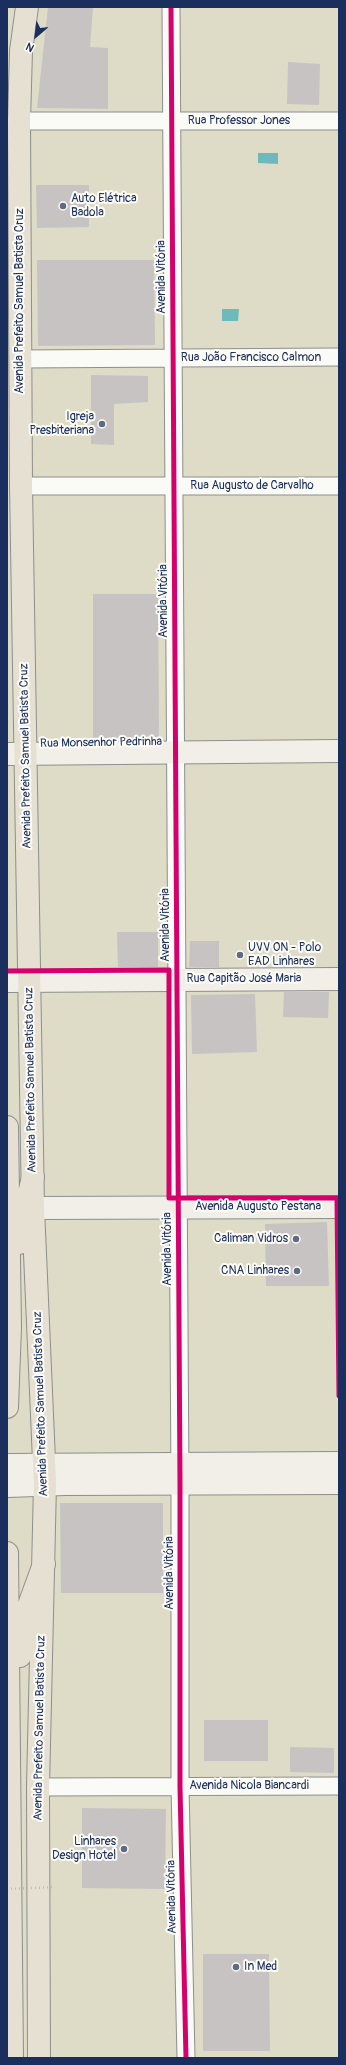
<!DOCTYPE html>
<html>
<head>
<meta charset="utf-8">
<style>
	body { margin:0 }
	#map { position:relative; width:346px; height:2065px; overflow:hidden; background:#dedbc7; font-family:Pangolin,sans-serif }
	canvas { display:block }
	.frame { position:absolute; inset:0; border:8px solid #1b2f5e; pointer-events:none }
	.north { position:absolute; left:16px; top:16px; width:40px; height:40px; -webkit-text-stroke:3px #fdfcf7; paint-order:stroke; rotate:208deg; font-size:11px; font-weight:700; line-height:16px; text-align:center; color:#1b2f5e }
	.north::after { content:''; display:block; margin:auto; width:14px; height:18px; background:#1b2f5e; clip-path:polygon(50% 0,100% 100%,50% 72%,0 100%) }
</style>
</head>
<body>
<div id="map">
<canvas width="346" height="2065"></canvas>
<div class="frame"></div>
<div class="north">N</div>
</div>
<script>
const g = document.querySelector('canvas').getContext('2d');
g.lineJoin = 'round';
function fillPath(path, color) { g.fillStyle = color; g.fill(path, 'evenodd'); }
const shape = rows => new Path2D(rows.map(r => 'M' + r).join(''));
function stroke(path, color, width, dash) { g.strokeStyle = color; g.lineWidth = width; g.lineCap = dash ? 'butt' : 'round'; g.setLineDash(dash || []); g.stroke(path); }
function write(font, color, halo, rows, align = 'center') {
  g.font = font + ' Pangolin,sans-serif'; g.lineWidth = 4; g.setLineDash([]); g.textBaseline = 'middle'; g.strokeStyle = halo; g.fillStyle = color; for (const [text, x, y, turn = 0] of rows) {
    g.save(); g.translate(x, y); g.rotate((+turn || 0) * Math.PI / 180); g.textAlign = isNaN(turn) ? turn : align; if (halo) g.strokeText(text, 0, 0); g.fillText(text, 0, 0); g.restore();
  }
}
fillPath(shape([
	[258,153,278,153,278,164,258,163],
	[222,309,239,309,238,321,222,321]
]), '#6db9bc');
fillPath(shape([
	[48,7,93,7,90,47,108,48,108,109,37,108],
	[288,62,320,64,319,105,287,104],
	[36,185,89,185,89,227,37,228],
	[37,260,154,260,155,345,38,346],
	[91,375,148,376,148,402,114,404,114,445,91,444],
	[93,594,158,594,159,739,93,739],
	[117,932,158,932,158,967,118,967],
	[190,941,219,941,219,967,189,967],
	[284,992,329,992,328,1018,283,1017],
	[255,994,257,1052,192,1054,191,995],
	[327,1222,329,1286,266,1286,265,1224],
	[60,1503,163,1503,163,1593,61,1593],
	[204,1720,268,1720,268,1761,204,1761],
	[290,1747,334,1748,334,1773,290,1772],
	[82,1808,166,1809,165,1889,82,1888],
	[203,1954,269,1954,270,2051,203,2051]
]), '#c7c3c3');
const street = shape([
	[171,7,180,1483,180,1787,186,2058],
	[19,121,339,121],
	[20,359,339,357],
	[21,486,339,486],
	[38,1787,339,1786]
]);
const secondary = shape([
	[7,754,339,751],
	[7,981,339,979],
	[33,1208,339,1207],
	[7,1465,339,1463],
	[7,1486,65,1484,339,1483]
]);
const primary = shape([
	[27,7,21,51,19,121,21,486,33,1208,45,1484,38,1787,39,2058]
]);
const highway = shape([
	[7,1127,10,1327,7,1407],
	[20,1243,21,1228,33,1177],
	[7,1553,12,2058],
	[20,1656,25,1616,44,1564]
]);
stroke(street, '#8d8f8c', 19);
stroke(secondary, '#8d8f8c', 24);
stroke(primary, '#8d8f8c', 24);
stroke(highway, '#8d8f8c', 24);
stroke(street, '#fafaf7', 17);
stroke(secondary, '#f2efe8', 22);
stroke(primary, '#e5e0d2', 22);
stroke(highway, '#e5e0d2', 22);
stroke(shape([
	[7,1889,55,1887]
]), '#bdbebf', 2.5, [1, 3]);
stroke(shape([
	[171,7,180,1483,180,1787,186,2058],
	[7,971,169,970,169,1198,337,1198,339,1396]
]), '#d6006c', 5);
for (const [x, y, r, color] of [
	[63,206,4,"#5f6b83"],
	[102,424,4,"#5f6b83"],
	[240,955,4,"#5f6b83"],
	[296,1239,4,"#5f6b83"],
	[297,1271,4,"#5f6b83"],
	[124,1849,4,"#5f6b83"],
	[236,1967,4,"#5f6b83"]
]) { const dot = new Path2D(); dot.arc(x, y, r, 0, 2 * Math.PI); g.fillStyle = color; g.fill(dot); stroke(dot, '#fdfcf7', 1.5); }
write('12px', '#1b2f5e', '#fdfcf7', [
	["Rua Professor Jones",239,121],
	["Avenida Vitória",162,277,-90],
	["Avenida Prefeito Samuel Batista Cruz",20,301,-90],
	["Rua João Francisco Calmon",251,358],
	["Rua Augusto de Carvalho",252,486],
	["Avenida Vitória",164,601,-90],
	["Rua Monsenhor Pedrinha",101,743,-1],
	["Avenida Prefeito Samuel Batista Cruz",26,756,-91],
	["Avenida Vitória",166,925,-90],
	["Rua Capitão José Maria",244,979],
	["Avenida Prefeito Samuel Batista Cruz",31,1080,-91],
	["Avenida Augusto Pestana",258,1207],
	["Avenida Vitória",168,1249,-90],
	["Avenida Prefeito Samuel Batista Cruz",41,1404,-92],
	["Avenida Vitória",170,1573,-90],
	["Avenida Prefeito Samuel Batista Cruz",40,1728,-89],
	["Avenida Nicola Biancardi",249,1786],
	["Avenida Vitória",172,1897,-91]
]);
write('12px', '#1b2f5e', '#fdfcf7', [
	["Auto Elétrica",71,199,"left"],
	["Badola",71,213,"left"],
	["Igreja",94,417],
	["Presbiteriana",94,431],
	["UVV ON - Polo",248,948,"left"],
	["EAD Linhares",248,962,"left"],
	["Caliman Vidros",288,1239],
	["CNA Linhares",289,1271],
	["Linhares",116,1842],
	["Design Hotel",116,1856],
	["In Med",244,1967,"left"]
], 'right');
</script>
</body>
</html>
